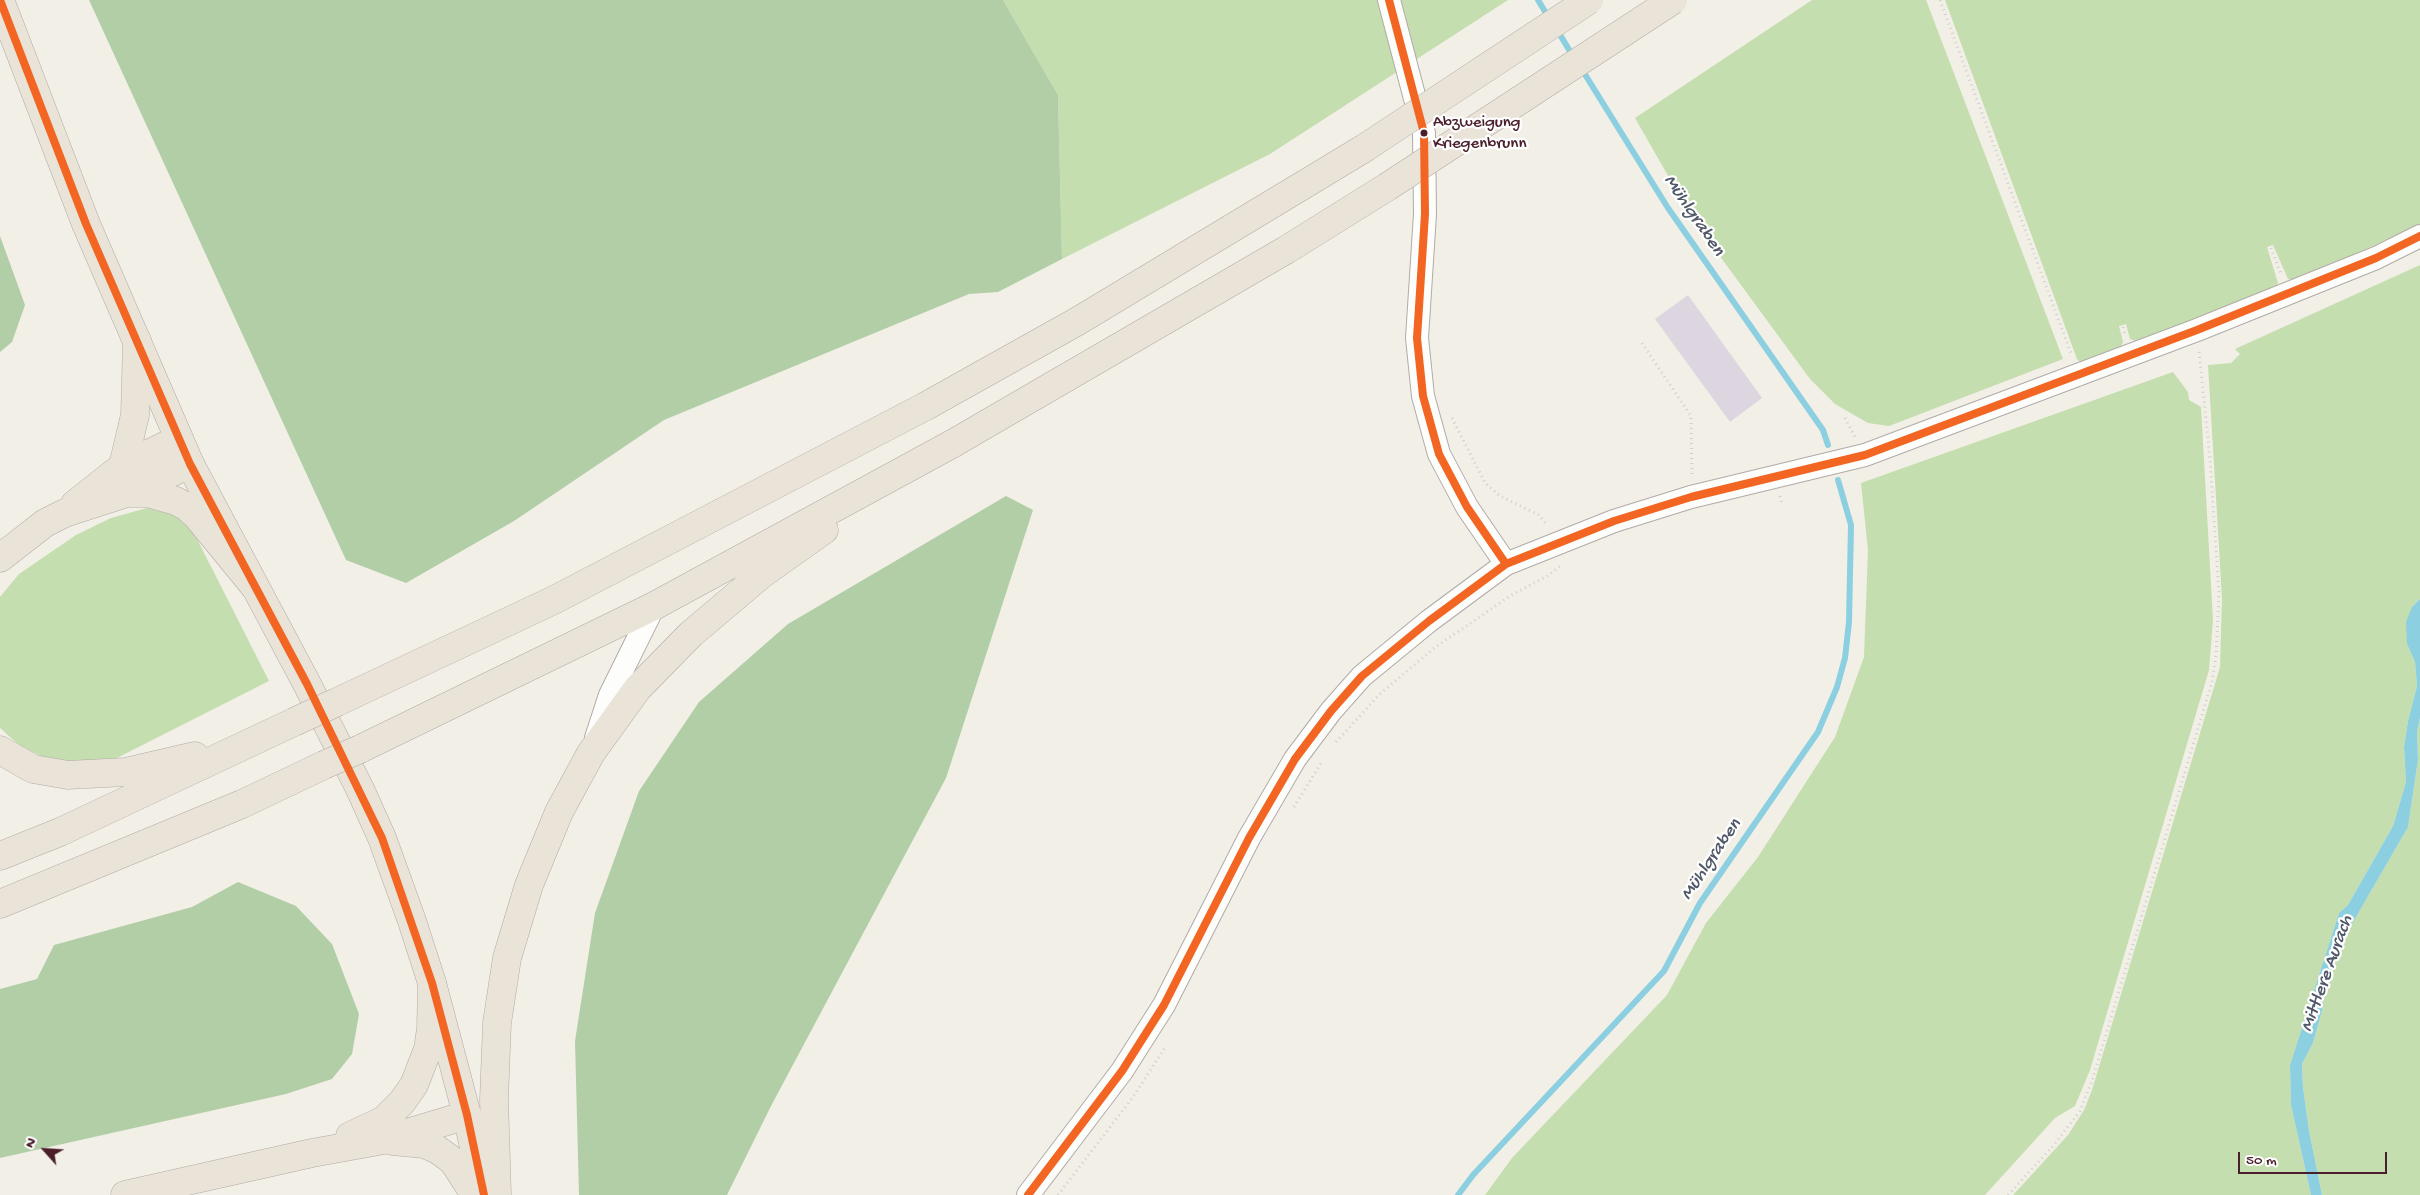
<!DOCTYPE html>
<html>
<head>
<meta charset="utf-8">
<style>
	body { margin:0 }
	#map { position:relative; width:2420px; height:1195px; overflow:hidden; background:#f2efe7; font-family:"Gochi Hand",sans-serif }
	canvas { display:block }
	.north { position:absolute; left:20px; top:1125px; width:50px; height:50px; -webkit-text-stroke:4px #fff; paint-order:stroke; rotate:296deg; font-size:14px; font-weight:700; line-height:20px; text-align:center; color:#4a1f2b }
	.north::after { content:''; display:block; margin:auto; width:18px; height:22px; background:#4a1f2b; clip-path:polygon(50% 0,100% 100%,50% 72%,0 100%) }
	.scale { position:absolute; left:2238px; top:1152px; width:149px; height:22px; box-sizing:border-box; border:2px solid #4a1f2b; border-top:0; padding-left:6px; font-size:15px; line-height:18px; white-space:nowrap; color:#4a1f2b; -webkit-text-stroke:4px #fff; paint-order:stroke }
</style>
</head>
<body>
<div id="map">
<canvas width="2420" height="1195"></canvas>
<div class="north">N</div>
<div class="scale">50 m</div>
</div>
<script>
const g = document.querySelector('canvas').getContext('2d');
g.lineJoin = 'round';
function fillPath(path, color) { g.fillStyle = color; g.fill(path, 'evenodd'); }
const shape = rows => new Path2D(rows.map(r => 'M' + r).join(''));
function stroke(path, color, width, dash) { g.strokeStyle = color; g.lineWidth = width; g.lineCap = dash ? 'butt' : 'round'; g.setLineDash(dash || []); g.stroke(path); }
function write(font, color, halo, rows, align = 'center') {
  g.font = font + ' "Gochi Hand",sans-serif'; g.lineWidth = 4.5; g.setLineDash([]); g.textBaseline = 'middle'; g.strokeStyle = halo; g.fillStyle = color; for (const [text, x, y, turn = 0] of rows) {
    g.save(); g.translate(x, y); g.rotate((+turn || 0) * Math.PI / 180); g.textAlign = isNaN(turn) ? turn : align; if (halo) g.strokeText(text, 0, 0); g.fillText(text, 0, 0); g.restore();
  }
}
fillPath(shape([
	[1003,0,1508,0,1270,154,1062,259,1058,95],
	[1812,0,1926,0,2063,359,1889,426,1868,423,1835,404,1810,379,1694,221,1635,118],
	[1945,0,2420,0,2420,224,2297,281,2288,279,2273,245,2267,247,2278,283,2272,293,2138,342,2130,339,2126,324,2119,326,2123,342,2119,351,2082,364,2077,359],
	[2420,265,2420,599,2412,607,2407,644,2415,662,2417,686,2408,721,2404,747,2406,782,2393,826,2348,905,2339,913,2290,1065,2291,1105,2311,1195,2013,1195,2068,1135,2084,1110,2092,1090,2220,667,2222,598,2208,365,2231,363,2240,354,2235,349],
	[2173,372,2188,392,2189,400,2201,407,2213,620,2209,670,2090,1070,2075,1106,2055,1118,1985,1195,1485,1195,1512,1158,1667,995,1706,923,1758,857,1835,737,1864,657,1868,550,1861,483],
	[147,508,176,515,195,535,269,681,107,763,66,764,41,756,19,745,0,728,0,597,19,574,76,535,111,518],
	[2420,718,2420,1195,2322,1195,2309,1131,2303,1087,2302,1064,2313,1043,2322,1011,2324,989,2345,936,2408,827,2418,760,2417,732]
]), '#c4deaf');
fillPath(shape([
	[89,0,1003,0,1058,95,1062,259,998,292,969,294,664,420,514,521,406,583,346,560],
	[0,236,25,305,12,342,0,352],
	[1006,496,1033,510,946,778,771,1106,727,1195,579,1195,575,1041,595,913,639,791,699,702,788,624],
	[238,882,296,906,332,944,359,1014,352,1054,332,1079,286,1094,0,1158,0,989,37,979,54,945,192,907]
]), '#b2cea6');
fillPath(shape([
	[2420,599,2420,718,2417,732,2418,760,2408,827,2345,936,2324,989,2322,1011,2313,1043,2302,1064,2303,1087,2309,1131,2322,1195,2311,1195,2291,1105,2290,1065,2339,913,2348,905,2393,826,2406,782,2404,747,2408,721,2417,686,2415,662,2407,644,2406,622,2412,607]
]), '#8bcfe0');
stroke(shape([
	[1538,0,1549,18],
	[1556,28,1574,58],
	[1581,68,1668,208,1823,430,1828,445],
	[1458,1195,1473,1175,1664,971,1700,903,1818,732,1837,687,1845,658,1849,622,1851,525,1838,480]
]), '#8bcfe0', 6);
fillPath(shape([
	[1688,295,1762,398,1730,422,1655,319]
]), '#ddd6e0');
const minor = shape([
	[1389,0,1424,133,1425,214,1417,338,1423,396,1439,454,1467,507,1506,564],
	[596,738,610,695,654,606],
	[1028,1195,1122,1071,1164,1005,1249,838,1295,759,1331,711,1362,676,1429,621,1506,564,1614,521,1691,497,1865,455,2197,330,2376,258,2420,236]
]);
const major = shape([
	[0,0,86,224,190,464,307,684,360,789,382,838,412,921,432,983,467,1115,484,1195]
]);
const highway = shape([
	[123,466,135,415,137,341],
	[128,493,148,493,176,501,187,507,196,515,255,587],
	[75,504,123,466,179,439],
	[0,558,45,523,65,513,127,493,190,464],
	[337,702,554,600,926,406,1078,321,1363,149],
	[360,749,654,606,952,444,1286,250,1387,187],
	[0,750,33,769,68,775,126,772,195,756],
	[0,856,60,832,294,722],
	[0,904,242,804,324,765],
	[350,1136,384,1120,402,1102,414,1085,428,1049,431,1029,432,983],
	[393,1141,424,1144,438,1150,453,1161,475,1195],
	[125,1195,312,1153,384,1140,467,1115],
	[497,1195,494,1099,497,1023,507,958,529,885,559,812,591,753,638,688,691,634,762,574,824,530]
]);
stroke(minor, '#b2aaa7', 24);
stroke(major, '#b2aaa7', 29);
stroke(highway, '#b2aaa7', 29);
stroke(shape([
	[1940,0,2072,356],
	[2271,248,2281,274],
	[2123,327,2125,335],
	[1642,343,1691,416,1692,476],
	[1452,418,1485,483,1500,496,1539,515,1547,525],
	[1845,418,1855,437],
	[1780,496,1782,505],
	[1336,742,1379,695,1434,648,1510,596,1549,575,1561,565],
	[1294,807,1321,763],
	[1058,1195,1133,1097,1166,1046],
	[2008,1195,2054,1145,2080,1111,2092,1081,2212,682,2216,656,2219,594,2210,459,2199,351]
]), '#d1cdcc', 3, [1, 4]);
stroke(minor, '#fdfdfb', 22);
stroke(major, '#e9e3d8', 28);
stroke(highway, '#e9e3d8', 28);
const highwayBridge = shape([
	[1363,149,1589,0],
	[1387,187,1673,0],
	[294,722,337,702],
	[324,765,360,749]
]);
stroke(highwayBridge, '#b2aaa7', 29, []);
stroke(highwayBridge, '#e9e3d8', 28);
stroke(shape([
	[0,0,86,224,190,464,307,684,382,838,432,983,467,1115,484,1195],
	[1389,0,1424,133,1425,214,1417,338,1423,396,1439,454,1467,507,1506,564],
	[1028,1195,1122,1071,1164,1005,1249,838,1295,759,1331,711,1362,676,1429,621,1506,564,1614,521,1691,497,1865,455,2197,330,2376,258,2420,236]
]), '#f26522', 8);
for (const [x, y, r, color] of [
	[1424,133,4.5,"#4a1f2b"]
]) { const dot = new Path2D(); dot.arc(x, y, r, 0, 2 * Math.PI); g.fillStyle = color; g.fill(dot); stroke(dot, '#fff', 2); }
write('17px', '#4a1f2b', '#fff', [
	["Abzweigung",1433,123],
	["Kriegenbrunn",1433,144]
], 'left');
write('italic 19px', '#515869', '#fff', [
	["Mühlgraben",1693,216,56],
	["Mühlgraben",1712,860,-56],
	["Mittlere Aurach",2328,974,-70]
]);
</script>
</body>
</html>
